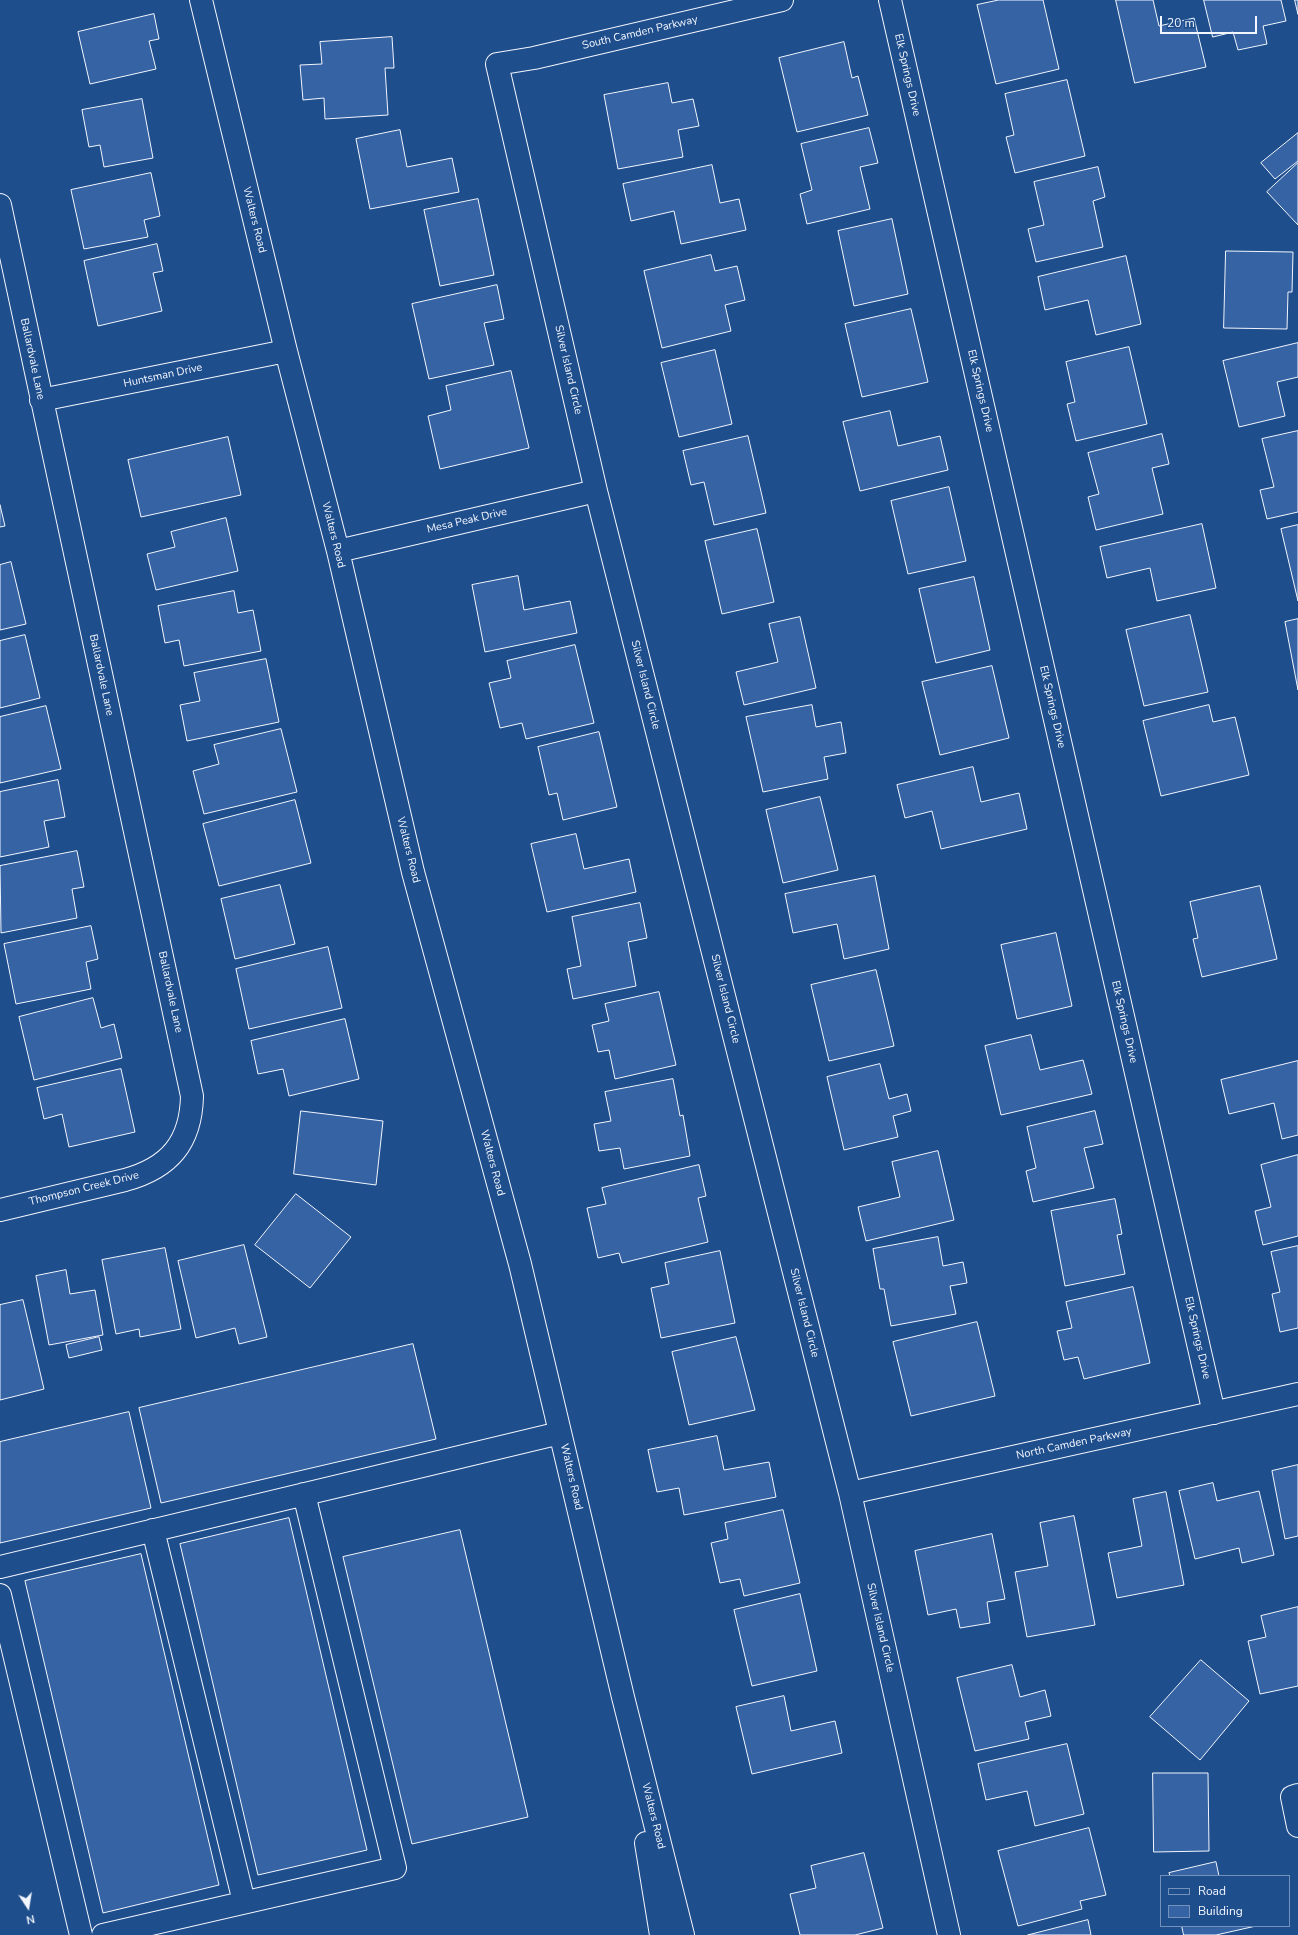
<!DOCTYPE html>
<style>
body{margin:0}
#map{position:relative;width:1298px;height:1935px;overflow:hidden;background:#1f4e8c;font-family:"Nunito Sans",sans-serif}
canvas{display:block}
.legend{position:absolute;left:1160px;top:1875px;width:130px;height:52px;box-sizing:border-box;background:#1f4e8c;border:1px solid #7391ba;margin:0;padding:5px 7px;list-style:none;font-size:12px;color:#f2f6ff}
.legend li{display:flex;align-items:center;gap:8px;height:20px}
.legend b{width:20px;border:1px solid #7391ba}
.north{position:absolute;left:8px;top:1887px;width:40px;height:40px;-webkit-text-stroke:3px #1f4e8c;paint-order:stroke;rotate:168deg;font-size:11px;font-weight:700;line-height:16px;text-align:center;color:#f2f6ff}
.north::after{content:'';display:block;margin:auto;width:14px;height:18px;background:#f2f6ff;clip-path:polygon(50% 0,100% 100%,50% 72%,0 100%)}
.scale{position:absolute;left:1160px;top:16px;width:97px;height:18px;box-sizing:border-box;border:2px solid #f2f6ff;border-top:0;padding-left:5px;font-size:12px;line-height:14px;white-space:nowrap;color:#f2f6ff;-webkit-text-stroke:3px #1f4e8c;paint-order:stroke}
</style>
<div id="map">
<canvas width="1298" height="1935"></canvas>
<ul class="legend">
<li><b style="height:5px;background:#1f4e8c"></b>Road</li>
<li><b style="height:11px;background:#3563a3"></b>Building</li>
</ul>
<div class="north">N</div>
<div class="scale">20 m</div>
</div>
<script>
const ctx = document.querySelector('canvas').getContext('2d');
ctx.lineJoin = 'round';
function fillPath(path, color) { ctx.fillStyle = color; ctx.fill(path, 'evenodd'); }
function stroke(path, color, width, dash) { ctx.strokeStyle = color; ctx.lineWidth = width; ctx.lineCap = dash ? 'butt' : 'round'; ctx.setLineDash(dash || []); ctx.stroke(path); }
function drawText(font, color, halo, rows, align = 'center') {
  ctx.font = font + ' "Nunito Sans",sans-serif'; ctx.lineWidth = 3; ctx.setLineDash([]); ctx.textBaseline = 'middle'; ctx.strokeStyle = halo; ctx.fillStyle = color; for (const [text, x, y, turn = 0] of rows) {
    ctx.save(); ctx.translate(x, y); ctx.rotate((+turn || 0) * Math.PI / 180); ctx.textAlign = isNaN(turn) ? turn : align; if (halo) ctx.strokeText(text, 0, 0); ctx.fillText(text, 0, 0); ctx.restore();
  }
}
const building = new Path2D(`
 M999,0h44l16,69 -63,15 -19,-79z
 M1116,0h37l6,26 35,-8 12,49 -71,16z
 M1204,0h77l5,21 -23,5 4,18 -29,6 -5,-18 -20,5z
 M1295,0h3v14z
 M154,14l5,25 -10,2 7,28 -66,15 -12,-52z
 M392,37l2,31h-9l3,47 -63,4 -1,-21 -21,2 -3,-35 22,-1 -2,-22z
 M844,42l8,36 6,-2 10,39 -71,17 -18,-74z
 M1067,80l18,76 -70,17 -9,-36 8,-2 -9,-41z
 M668,83l4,20 21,-4 6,27 -21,4 5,27 -65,12 -14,-74z
 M142,99l11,59 -49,9 -4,-22 -11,2 -7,-37z
 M869,128l9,35 -18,4 10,42 -63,15 -7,-30 12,-4 -11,-46z
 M400,130l7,37 45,-9 7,34 -89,17 -14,-70z
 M1298,133v28l-23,18 -14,-16z
 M1298,163v62l-31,-33z
 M712,165l8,38 19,-4 7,31 -65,14 -7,-33 -43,10 -8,-37z
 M1098,167l7,30 -12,4 10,46 -67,15 -8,-33 16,-4 -10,-43z
 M151,173l9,43 -16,4 4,17 -64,12 -13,-59z
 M478,199l16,76 -54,11 -16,-76z
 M892,219l16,75 -54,12 -16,-75z
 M157,244l6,27 -10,2 9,38 -64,15 -14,-65z
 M1226,251l67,1 -1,40h-4l-1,37 -63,-1z
 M711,255l4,16 22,-5 8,34 -20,5 6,26 -69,17 -18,-77z
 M1126,256l15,68 -45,11 -8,-35 -43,10 -7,-33z
 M497,285l7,34 -20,4 10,42 -65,14 -17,-75z
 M911,309l17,73 -66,15 -17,-73z
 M1298,343v34l-21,5 8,34 -46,11 -16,-66z
 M1129,347l18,77 -71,17 -9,-37 8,-2 -9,-40z
 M715,350l17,74 -53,13 -18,-74z
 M511,371l18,77 -89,21 -12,-53 23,-6 -5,-24z
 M890,411l8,35 42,-10 8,34 -88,21 -17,-69z
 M1298,431v81l-31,7 -7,-29 14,-3 -12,-48z
 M1162,434l7,30 -17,4 11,46 -67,16 -8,-33 11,-3 -11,-41z
 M748,436l18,77 -52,12 -10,-43 -13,3 -8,-34z
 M228,437l13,58 -100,22 -13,-57z
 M949,487l17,74 -58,13 -17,-73z
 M0,505l5,21 -5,1z
 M226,518l12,53 -82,19 -9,-36 28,-7 -4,-15z
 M1202,524l14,64 -59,13 -7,-33 -43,10 -7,-31z
 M1298,525v76l-17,-72z
 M757,529l17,73 -52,12 -17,-73z
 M11,562l15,62 -26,6v-65z
 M518,576l6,34 46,-9 7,32 -92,19 -13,-67z
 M974,577l16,73 -54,13 -17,-74z
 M234,591l4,22 15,-3 8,41 -77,15 -5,-26 -14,3 -7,-37z
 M1190,615l18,77 -64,14 -18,-76z
 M800,617l16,71 -72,17 -8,-33 42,-10 -9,-38z
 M1298,619v71l-13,-68z
 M25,635l15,63 -40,10v-67z
 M575,645l19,78 -68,16 -4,-16 -22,5 -11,-45 22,-5 -4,-17z
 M266,659l13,63 -92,19 -7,-36 20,-4 -6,-28z
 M992,666l17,72 -69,17 -18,-73z
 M812,705l4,22 25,-5 5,31 -22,4 4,22 -65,13 -17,-75z
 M1209,705l4,17 22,-5 14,58 -88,21 -18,-75z
 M46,706l15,63 -61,14v-66z
 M281,729l16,63 -93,22 -11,-43 26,-7 -5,-19z
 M599,732l18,75 -54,13 -6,-27 -8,2 -11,-48z
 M973,767l8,35 38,-9 8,36 -86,20 -9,-38 -27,7 -8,-33z
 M58,780l7,37 -21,4 5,26 -49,10v-65z
 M820,797l18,73 -55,13 -17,-73z
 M295,800l16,63 -92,23 -16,-62z
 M576,834l8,35 45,-10 7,33 -89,20 -16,-68z
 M77,851l7,36 -12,2 5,29 -76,15 -1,-67z
 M875,876l14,73 -45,10 -7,-35 -44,9 -8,-39z
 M280,885l15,59 -60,15 -14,-60z
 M1260,886l17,73 -75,18 -9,-38 5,-1 -8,-36z
 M640,903l7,35 -19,4 8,44 -63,13 -6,-30 14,-3 -9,-49z
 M91,926l7,33 -12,3 5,27 -75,15 -12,-60z
 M1056,933l16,73 -55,13 -16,-74z
 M328,947l14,61 -93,21 -13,-60z
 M876,970l18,76 -65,15 -18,-76z
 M659,992l17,73 -61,14 -6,-29 -11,2 -6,-27 17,-4 -4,-17z
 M93,998l8,30 13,-4 8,34 -88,22 -15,-63z
 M345,1019l14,60 -70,17 -6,-27 -25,5 -7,-33z
 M1031,1035l9,35 43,-10 9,34 -91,21 -16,-69z
 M1298,1061v74l-16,4 -8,-36 -45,11 -8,-34z
 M880,1064l9,35 18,-5 4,17 -18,5 5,21 -54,13 -17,-73z
 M121,1069l14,63 -66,15 -7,-33 -18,5 -7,-31z
 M673,1079l7,37 3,-1 7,41 -66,13 -4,-21 -21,3 -5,-27 17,-3 -6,-29z
 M301,1111l82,10 -7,64 -82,-11z
 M1095,1111l8,33 -19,4 10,40 -61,14 -7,-31 10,-3 -9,-41z
 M938,1151l16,69 -88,21 -8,-34 42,-10 -8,-35z
 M1298,1155v81l-35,9 -8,-34 16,-4 -10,-42z
 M699,1165l7,31 -8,2 10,44 -86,21 -3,-10 -21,5 -11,-50 19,-4 -4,-16z
 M296,1194l55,43 -41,51 -55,-43z
 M1115,1199l7,35 -5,1 8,39 -60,12 -14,-75z
 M938,1237l5,29 20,-4 4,21 -17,3 6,28 -65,12 -7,-37h-4l-7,-40z
 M244,1245l23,92 -28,7 -4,-16 -39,10 -18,-77z
 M1298,1246v82l-18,4 -8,-38 8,-2 -9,-40z
 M165,1248l16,81 -41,8 -1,-8 -23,5 -14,-74z
 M720,1251l15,72 -74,15 -10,-50 18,-4 -4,-21z
 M66,1270l4,24 25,-4 8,45 -54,10 -13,-69z
 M1133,1287l17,76 -66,16 -6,-22 -14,3 -7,-29 15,-3 -6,-26z
 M23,1300l21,89 -44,11v-95z
 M977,1322l18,74 -84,20 -18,-74z
 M99,1337l3,13 -33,8 -3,-13z
 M736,1337l19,73 -66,15 -17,-73z
 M413,1344l23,95 -275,64 -22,-95z
 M129,1412l22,96 -151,35v-101z
 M717,1436l7,34 45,-8 7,35 -92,18 -5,-27 -22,4 -9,-42z
 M1298,1465v71l-13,3 -13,-68z
 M1213,1483l4,18 42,-10 15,64 -32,8 -3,-15 -44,11 -16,-68z
 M1166,1492l18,93 -67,13 -9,-45 34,-7 -9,-47z
 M783,1510l17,73 -56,13 -4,-17 -20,4 -9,-40 17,-4 -3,-16z
 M1074,1516l21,109 -68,12 -12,-65 33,-6 -8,-43z
 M289,1518l78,332 -109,25 -78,-331z
 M460,1530l68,287 -116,27 -69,-287z
 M992,1534l13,65 -18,3 3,21 -30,5 -4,-19 -28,6 -13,-64z
 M141,1554l78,331 -116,28 -78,-332z
 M800,1594l17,77 -65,15 -18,-76z
 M1298,1607v79l-38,8 -12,-53 18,-4 -5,-21z
 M1201,1660l48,41 -49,59 -50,-43z
 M1012,1665l8,32 25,-7 6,26 -26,6 4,17 -54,12 -18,-73z
 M784,1696l7,35 44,-10 7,32 -90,21 -16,-67z
 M1067,1744l17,70 -49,12 -8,-35 -41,9 -8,-36z
 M1153,1773h55l1,78 -55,1z
 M1089,1828l17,67 -26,6 2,8 -64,17 -20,-75z
 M864,1853l19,75 -28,7h-55l-10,-41 26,-6 -5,-22z
 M1216,1862l3,14h-49l-1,-3z
 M1088,1920l3,15h-63z
 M1182,1926h74l-40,9h-32z`);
const minor = new Path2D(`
 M201,0l85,351 52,200 75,321 107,392 103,433 60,238
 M782,0l-248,58 -37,6 99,427 254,1002 99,442
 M890,0l324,1413
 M0,205l192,891c-1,47 -23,72 -67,84l-125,30
 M41,400l245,-49
 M338,551l258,-60
 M850,1493l448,-99
 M153,1530l91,372
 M0,1567l560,-134
 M0,1595l81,340
 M1298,1795l-6,2 6,29
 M646,1843l15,92
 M103,1935l292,-67 -91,-374`);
const streetNames = [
 ["South Camden Parkway",640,33,-13],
 ["Elk Springs Drive",907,75,77],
 ["Walters Road",254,220,76],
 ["Ballardvale Lane",32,359,78],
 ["Silver Island Circle",568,370,77],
 ["Huntsman Drive",163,376,-12],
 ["Elk Springs Drive",980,391,77],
 ["Mesa Peak Drive",467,521,-13],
 ["Walters Road",333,535,76],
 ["Ballardvale Lane",101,675,78],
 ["Silver Island Circle",645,685,76],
 ["Elk Springs Drive",1052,707,77],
 ["Walters Road",408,850,76],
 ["Ballardvale Lane",170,992,78],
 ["Silver Island Circle",725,999,76],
 ["Elk Springs Drive",1124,1022,77],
 ["Walters Road",492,1163,75],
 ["Thompson Creek Drive",84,1189,-14],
 ["Silver Island Circle",804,1313,76],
 ["Elk Springs Drive",1197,1338,77],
 ["North Camden Parkway",1074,1444,-12],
 ["Walters Road",571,1477,77],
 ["Silver Island Circle",880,1628,77],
 ["Walters Road",653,1816,76]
];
fillPath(building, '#3563a3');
stroke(building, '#f2f6ff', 1);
stroke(minor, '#f2f6ff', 24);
stroke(minor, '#1f4e8c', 22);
drawText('11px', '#f2f6ff', '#1f4e8c', streetNames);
</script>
